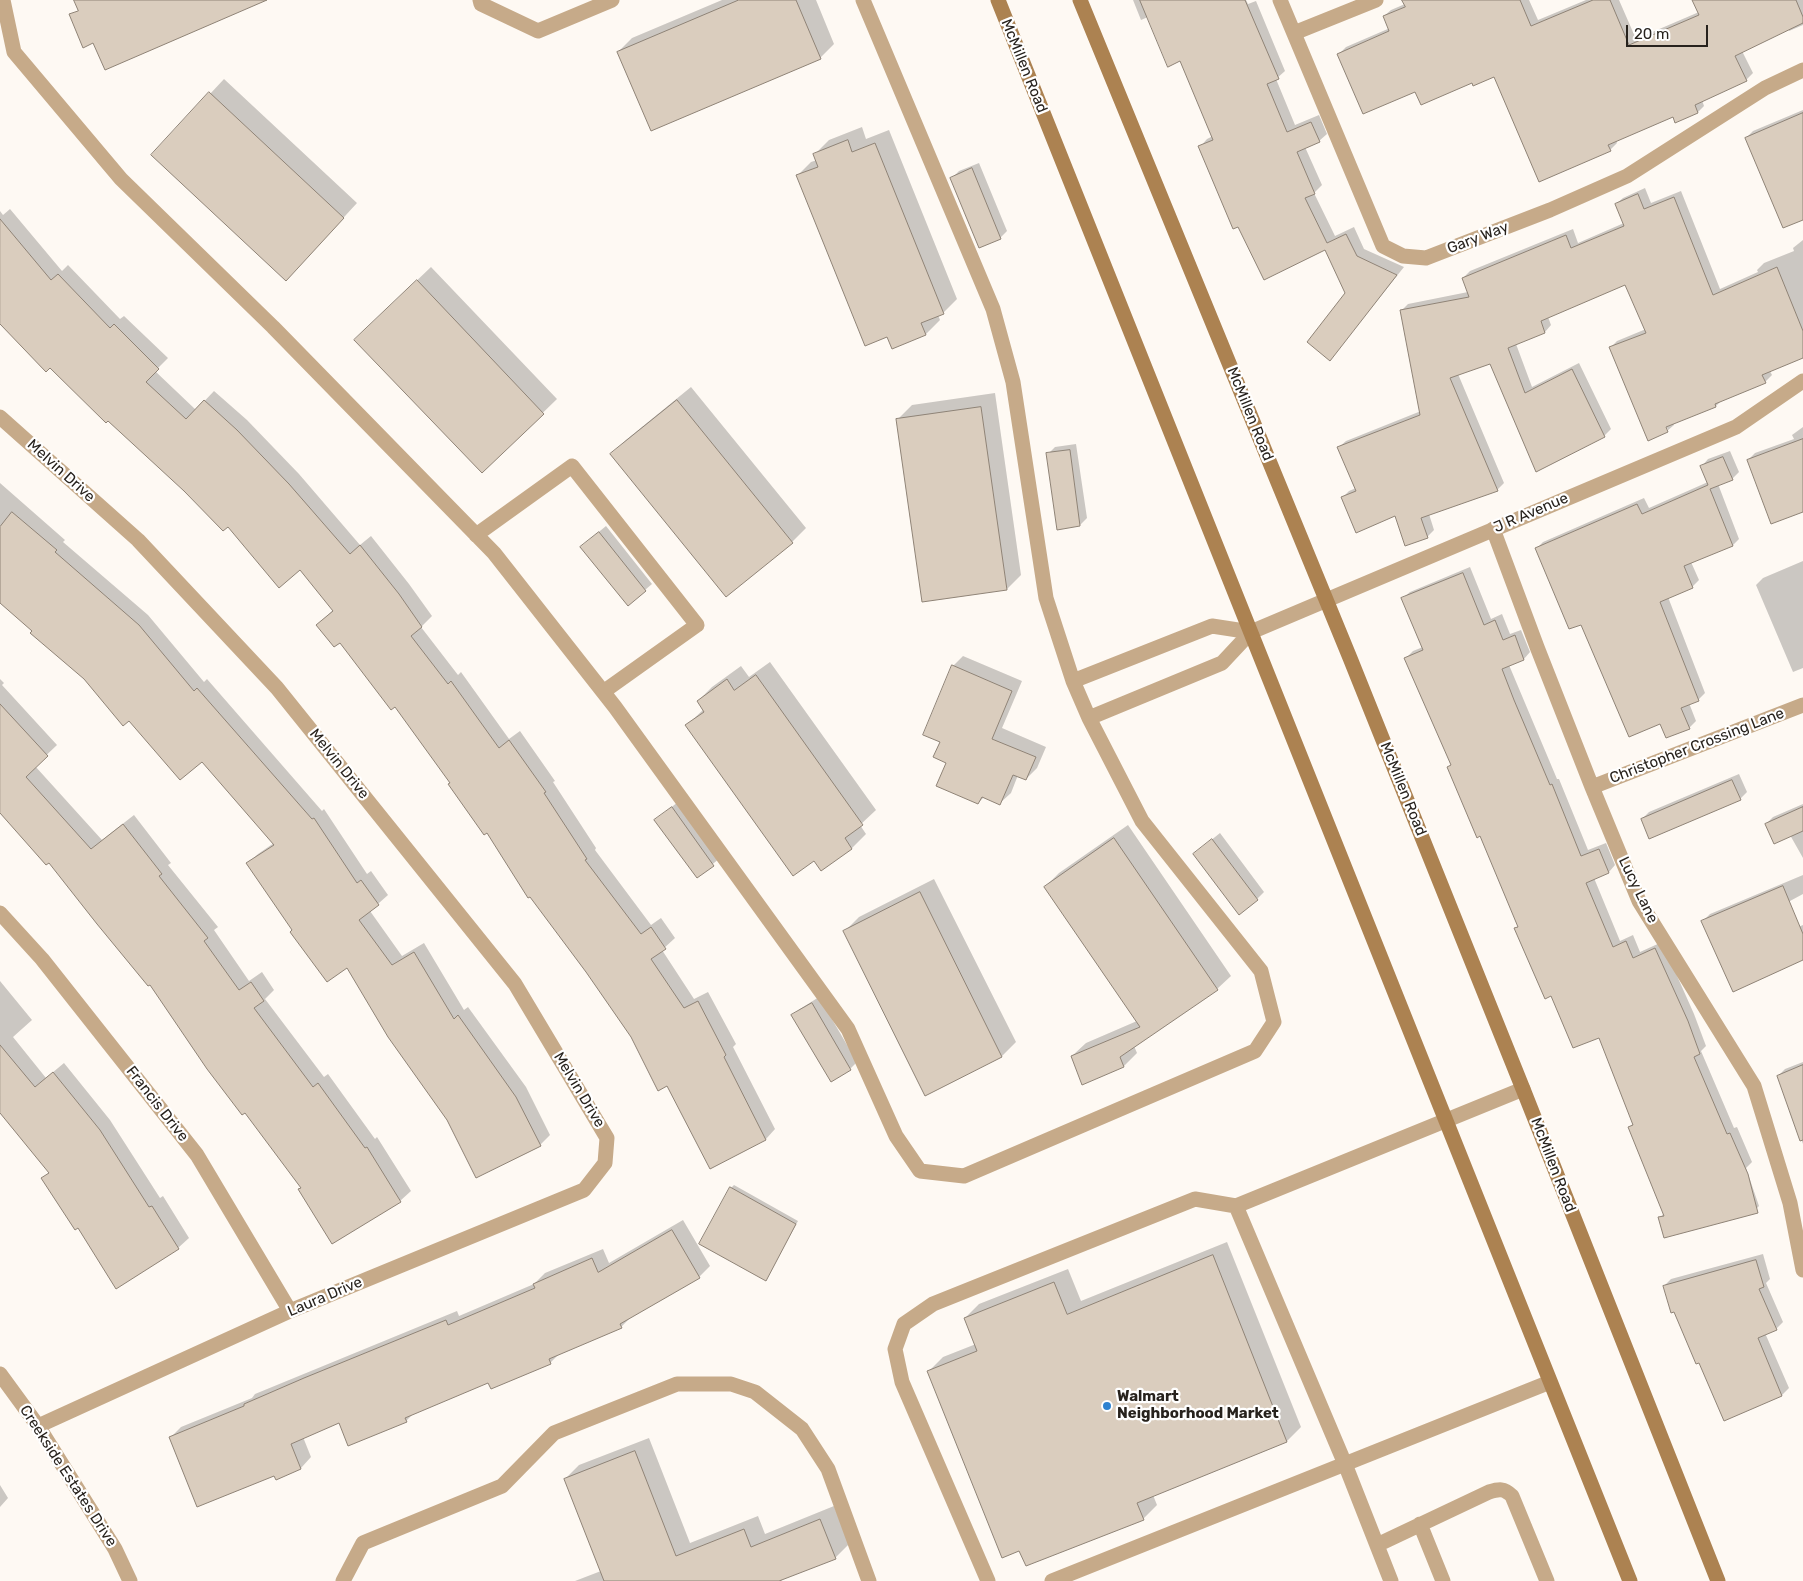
<!DOCTYPE html>
<style>
body{margin:0}
#map{position:relative;width:1803px;height:1581px;overflow:hidden;background:#fef9f3;font-family:Rubik,sans-serif}
canvas{display:block}
.scale{position:absolute;left:1626px;top:25px;width:82px;height:22px;box-sizing:border-box;border:2px solid #27221d;border-top:0;padding-left:6px;font-size:15px;line-height:18px;white-space:nowrap;color:#27221d;-webkit-text-stroke:4px #fff;paint-order:stroke}
</style>
<div id="map">
<canvas width="1803" height="1581"></canvas>
<div class="scale">20 m</div>
</div>
<script>
const ctx = document.querySelector('canvas').getContext('2d');
ctx.lineJoin = 'round';
function fillPath(path, color) { ctx.fillStyle = color; ctx.fill(path, 'evenodd'); }
function stroke(path, color, width, dash) { ctx.strokeStyle = color; ctx.lineWidth = width; ctx.lineCap = dash ? 'butt' : 'round'; ctx.setLineDash(dash || []); ctx.stroke(path); }
function drawText(font, color, halo, rows, align = 'center') {
  ctx.font = font + ' Rubik,sans-serif'; ctx.lineWidth = 4.5; ctx.setLineDash([]); ctx.textBaseline = 'middle'; ctx.strokeStyle = halo; ctx.fillStyle = color; for (const [text, x, y, turn = 0] of rows) {
    ctx.save(); ctx.translate(x, y); ctx.rotate((+turn || 0) * Math.PI / 180); ctx.textAlign = isNaN(turn) ? turn : align; if (halo) ctx.strokeText(text, 0, 0); ctx.fillText(text, 0, 0); ctx.restore();
  }
}
const shadow = new Path2D(`
 M722,0h94l18,44 -14,14 -202,-6 14,-14z
 M1133,0h113l2,4 8,-3 29,70 -9,8 19,46 24,-10 8,19 -8,7 -14,6 17,38 -8,8 21,43 19,-9 10,22 40,18 -74,92 17,-66 -22,-45 -125,-101 7,-8 6,-3 -32,-76 -33,-43 -7,3z
 M1403,0h126l9,20 48,-20h33l17,39 91,-39h76v25l-14,6v-2l-47,22 11,22 -7,7 -44,20 2,6 -6,6 -24,4 -58,24 1,3 -7,7 -115,-75 -22,6 -57,9 -77,-36 7,-7 44,-19 -6,-12 7,-6 14,-6z
 M224,79l133,124 -57,62 -147,-110z
 M1803,110v86l-57,-58 7,-7z
 M862,127l4,12 23,-9 68,169 -14,14 -5,2 2,5 -14,14 -34,13 -5,-12 -90,-159 14,-14 6,-2 -2,-6 14,-14z
 M979,163l28,68 -7,7 -20,8 -28,-68 7,-7z
 M1645,188l6,15 30,-12 39,98 38,-17 -1,-2 7,-7 30,-12 -1,-3 10,-8v117l-33,14 2,4 -7,7 -43,18 -6,6 -43,16 1,3 -7,6 -18,8 -39,-91 7,-7 29,-12 -20,-45 -78,33 3,8 -6,7 -29,12 16,43 47,-24 32,66 -7,7 -67,34 -46,-108 -33,12 46,109 -7,7 -68,24 5,16 -7,7 -21,7 -10,-30 -40,17 -14,-33 7,-7 7,-3 -17,-41 7,-6 75,-30 -20,-100 7,-7 60,-12 -5,-14 7,-7 103,-42 5,14 46,-20 -8,-19 7,-6zM1664,420l4,10h-2l-4,-9z
 M10,209l52,62 6,-6 52,54 4,-3 44,42 -13,13 41,39 18,-19 33,29 52,54 61,71 11,-9 38,48 23,32 -11,11 37,48 3,-3 48,67 11,-8 35,50 -2,1 43,66 -1,2 56,75 10,-7 14,20 -13,12 32,49 14,-7 28,52 -3,3 42,82 -9,10 -56,28 -43,-82 -180,-253 -92,-127 -55,-64 -23,-16 16,-15 -33,-42 -72,-42 -44,-36 -184,-168v-111l3,4z
 M431,267l126,132 -75,73 -113,-146z
 M691,387l115,141 -14,14 -65,53 -115,-141 14,-14z
 M995,393l26,182 -14,14 -109,-170 14,-14z
 M1803,427v84l-55,-51 7,-7 39,-14 -2,-4z
 M1076,444l11,74 -7,7 -32,-71 7,-7z
 M1730,451l9,21 -7,7 -14,5 21,55 -6,6 -42,17 8,18 -7,7 -24,10 37,96 -7,7 -9,3 7,18 -7,7 -28,-6 -79,-99 -46,-74 7,-7 101,-44 5,10 59,-26 -6,-16 6,-7z
 M0,483l65,57 -2,2 85,73 56,67 3,-3 115,132 2,-2 43,65 4,-3 17,24 -18,16 32,45 22,-13 40,67 4,-3 58,80 24,48 -10,10 -92,-26 -101,-153 -54,-36 -45,-67 10,-9 16,-11 -72,-83 -73,-41 -129,-118z
 M606,526l46,58 -7,6 -56,-50z
 M1803,561v107l-10,4 -37,-87 7,-7z
 M1470,567l21,52 11,-5 8,20 11,-4 9,22 -6,7 -15,6 48,114h2l29,71 18,-7 9,22 -6,7 -15,6 26,63 13,-6 7,17 22,-10 32,72 12,32 -5,5 33,77 3,-1 15,35 -6,6 13,38 -7,7 -92,5 4,-5 -35,-86 5,-4 -35,-87 -47,-41 -36,-66 3,-4 -38,-90 -33,-68 4,-3 -46,-106 7,-7 10,-4 -20,-49 7,-6z
 M963,656l59,25 -20,47 44,19 -9,21 -11,11 -8,-4 -7,18 -11,10 -16,-6 -6,6 -30,-40 -7,-22 12,-75z
 M770,662l106,148 -16,15 6,9 -14,14 -30,22 -8,-11 -127,-134 17,-16 -6,-8 14,-14 29,-21 8,11z
 M0,679l4,4 -2,2 55,60 -22,21 67,74 32,-25 37,48 -3,2 50,62 -4,3 35,51 13,-9 12,18 -9,9 59,78 4,-3 47,65 2,-2 34,54 -11,10 -67,42 -31,-56 -152,-204 -101,-122 -49,-50z
 M1739,774l8,18 -7,7 -98,20 7,-7z
 M679,801l41,57 -23,19 -41,-57z
 M1803,804v54l-13,-23 -24,-11 7,-7z
 M1128,825l103,151 -14,13 -83,57 3,7 -13,13 -52,-10 14,-13 51,-22 -92,-134 14,-14z
 M1220,833l44,59 -7,7 -63,-45z
 M1803,875v19l-26,14 11,23 15,-6v34l-100,-38 7,-7z
 M934,879l82,163 -14,14 -157,-125 14,-14z
 M0,981l32,39 -19,17 33,41 18,-15 46,57 50,78 3,-2 26,42 -11,10 -99,-22 -36,-48 7,-7 -50,-60z
 M819,997l38,65 -7,7 -19,11 -38,-65 7,-6z
 M1803,1062v82l-25,-68 7,-7z
 M734,1185l64,36 -30,55 -37,-88z
 M683,1220l27,46 -11,11 -67,39 -11,11 -61,26 -10,10 -61,18 -74,31 -9,9 -66,1 -37,15 8,20 -10,11 -25,10 -1,-4 -104,-37 10,-10 71,-29 3,-4 202,-83 2,5 75,-32 11,-11 58,-24 6,14z
 M1227,1242l74,185 -14,14 -134,54 4,10 -14,14 -214,-148 14,-14 33,-13 -11,-26 14,-14 89,-35 13,32z
 M1763,1254l7,25 -4,4 17,39 -7,7 -11,4 24,55 -7,7 -58,24 -24,-58 -36,-75 7,-7z
 M649,1438l41,105 68,-27 7,18 69,-28 15,38 -14,14 -54,21 1,2h-207l26,-10 -36,-92 14,-14z
 M0,1485l8,13 -8,9z`);
const building = new Path2D(`
 M74,0h193l-162,70 -12,-27 -10,5 -14,-34 9,-3z
 M739,0h57l25,59 -170,72 -34,-79z
 M1140,0h105l34,79 -12,5 20,48 24,-10 9,20 -23,10 18,42 -10,4 22,45 19,-9 11,22 40,19 -67,86 -23,-19 38,-49 -20,-43 -61,30 -26,-53 -5,2 -35,-83 15,-6 -33,-79 -12,6z
 M1402,0h118l11,26 62,-26h17l19,45 70,-30 -7,-15h104l7,17v6l-68,33 12,25 -52,24 3,8 -23,10 -2,-6 -65,28 3,6 -72,31 -45,-105 -21,9 -1,-3 -51,22 -6,-13 -52,22 -26,-60 52,-23 -6,-15 22,-9z
 M209,92l135,126 -58,63 -135,-126z
 M1803,113v107l-20,8 -38,-90z
 M848,140l4,12 23,-9 69,171 -23,9 5,12 -34,14 -5,-12 -22,9 -69,-171 22,-8 -5,-13z
 M972,168l29,71 -22,9 -29,-70z
 M1638,194l6,15 30,-12 39,98 64,-28 26,64v27l-41,17 4,8 -51,21 1,3 -50,20 2,5 -20,9 -39,-94 37,-14 -21,-48 -84,36 4,12 -37,15 17,45 47,-24 33,68 -69,35 -46,-108 -40,14 48,113 -77,27 7,20 -23,8 -10,-30 -39,17 -15,-36 15,-6 -19,-44 83,-32 -20,-105 69,-13 -7,-19 104,-43 5,13 53,-22 -9,-22z
 M0,219l51,61 7,-6 52,54 4,-4 45,45 -13,13 40,37 18,-19 33,30 52,54 61,70 10,-9 39,49 23,33 -11,9 37,48 3,-3 48,67 10,-8 37,52 -2,1 43,66 -2,1 56,74 10,-7 15,22 -15,10 33,49 14,-7 28,54 -2,2 42,83 -56,29 -43,-83 -9,5 -27,-54 -45,-65 -56,-75 -2,1 -41,-65 -3,2 -36,-51 2,-1 -55,-76 -4,3 -51,-67 -6,4 -18,-22 17,-14 -33,-41 -21,18 -51,-61 -5,4 -39,-40 -76,-70 -2,2 -56,-55 -4,4 -46,-48z
 M417,280l127,134 -62,59 -128,-133z
 M677,400l116,143 -67,54 -116,-143z
 M981,407l26,183 -85,12 -26,-183z
 M1803,439v73l-32,12 -24,-64z
 M1070,450l10,76 -23,4 -11,-77z
 M1723,457l10,23 -23,9 23,57 -49,20 9,22 -33,14 39,99 -18,7 9,21 -24,9 -6,-14 -31,13 -48,-112 -12,4 -34,-81 102,-44 5,10 66,-29 -8,-19z
 M12,512l45,38 -2,2 84,73 55,66 3,-3 115,131 2,-1 43,65 4,-3 18,25 -20,15 33,45 22,-13 40,67 4,-4 58,82 25,49 -65,32 -29,-58 -59,-83 -41,-69 -20,14 -37,-50 2,-2 -46,-67 28,-18 -72,-83 -22,18 -51,-59 -6,5 -39,-47 -54,-46 2,-2 -32,-28v-76z
 M599,532l47,59 -18,15 -48,-59z
 M1463,573l21,52 11,-5 8,20 12,-5 9,25 -22,9 12,31 36,85 2,-1 29,72 18,-7 10,24 -23,10 27,64 13,-6 7,17 22,-10 33,73 12,33 -6,3 33,77 3,-1 18,41 10,39 -94,25 -6,-21 6,-1 -36,-89 5,-2 -34,-87 -26,10 -22,-52 -6,3 -31,-71 4,-1 -38,-91 -3,2 -30,-71 4,-2 -47,-107 19,-8 -22,-52z
 M952,665l60,26 -20,48 44,18 -10,23 -13,-5 -13,30 -18,-8 -4,7 -42,-18 10,-23 -13,-6 7,-15 -17,-7z
 M756,675l107,150 -18,13 7,11 -31,22 -7,-10 -21,15 -108,-151 19,-13 -7,-11 30,-22 7,11z
 M0,704l48,52 -22,21 65,72 32,-25 39,50 -3,2 49,62 -4,3 35,49 12,-8 13,19 -10,7 59,79 5,-4 47,65 2,-1 34,55 -69,42 -34,-55 3,-1 -56,-75 -3,2 -35,-46 -57,-84 -2,1 -51,-62 -48,-61 -3,2 -46,-52z
 M1732,780l9,20 -92,39 -8,-20z
 M672,807l42,59 -17,12 -43,-58z
 M1803,807v24l-29,13 -9,-20z
 M1114,838l104,152 -98,67 4,10 -42,18 -11,-29 69,-29 -96,-140z
 M1212,839l46,61 -19,15 -46,-61z
 M1783,886l20,48v26l-70,32 -32,-71z
 M920,892l82,165 -77,39 -82,-165z
 M812,1003l39,67 -20,12 -40,-67z
 M0,1045l35,42 18,-15 47,58 49,77 3,-1 27,43 -63,40 -38,-61 -3,2 -34,-52 8,-5 -49,-60z
 M1803,1065v75l-3,1 -23,-65z
 M730,1187l66,37 -30,57 -67,-37z
 M672,1230l28,48 -80,46 2,4 -73,31 2,5 -60,25 -3,-6 -83,35 2,4 -59,24 -9,-23 -48,21 10,25 -25,11 -2,-4 -77,31 -28,-70 75,-31v-2l60,-26 142,-58 2,5 87,-37 -2,-4 59,-26 6,14z
 M1213,1255l74,187 -150,61 7,17 -118,46 -7,-15 -17,7 -75,-187 50,-20 -13,-33 90,-36 13,32z
 M1756,1260l8,27 -5,2 18,41 -19,8 24,58 -58,25 -25,-58 -3,1 -22,-52 -3,1 -8,-27z
 M635,1451l41,105 68,-27 7,18 69,-28 16,40 -57,22h-175l-40,-102z`);
const lane = new Path2D(`
 M3,0l11,52 107,127 152,148 221,226 121,154 233,322 48,107 24,35 44,5 291,-125 19,-29 -13,-51 -119,-150 -53,-103 -16,-37 -27,-83 -33,-216 -20,-73 -130,-309
 M480,0l1,4 57,27 74,-31
 M476,535l96,-69 125,159 -94,67
 M1073,681l139,-55 39,6 -29,31 -133,55
 M1236,1206l109,258 46,117
 M1420,1524l23,57
 M1377,1545l112,-53c10,-3 15,-4 23,4l35,85
 M343,1581l20,-38 139,-57 52,-53 123,-49h54l24,8 47,37 26,40 41,112
 M988,1581l-86,-199 -7,-33 9,-25 29,-20 262,-105 41,7 287,-117
 M1052,1581l498,-199`);
const street = new Path2D(`
 M1280,0l103,246 20,10 23,2 124,-48 77,-34 138,-88 38,-18
 M1294,33l82,-33
 M0,417l138,123 139,148 238,296 92,154 -2,25 -21,27 -294,121 -252,115
 M1493,529l44,118 55,140 47,114 115,185 36,117 13,67
 M1251,632l485,-205 67,-46
 M1592,787l211,-82
 M0,913l42,46 155,196 93,156
 M0,1374l38,52 77,123 15,32`);
const secondary = new Path2D(`
 M998,0l632,1581
 M1080,0l270,658 173,431 195,492`);
const markers = [
 [1107,1406,5,"#2e82d0"]
];
const streetNames = [
 ["McMillen Road",1024,66,68],
 ["Gary Way",1478,238,-21],
 ["McMillen Road",1250,414,68],
 ["Melvin Drive",61,471,42],
 ["J R Avenue",1531,513,-23],
 ["Christopher Crossing Lane",1697,746,-21],
 ["Melvin Drive",339,764,51],
 ["McMillen Road",1403,789,68],
 ["Lucy Lane",1638,890,64],
 ["Melvin Drive",579,1090,59],
 ["Francis Drive",157,1104,52],
 ["McMillen Road",1553,1165,69],
 ["Laura Drive",325,1297,-23],
 ["Creekside Estates Drive",68,1476,57]
];
const poiNames = [
 ["Walmart",1117,1397],
 ["Neighborhood Market",1117,1414]
];
fillPath(shadow, '#0003');
fillPath(building, '#dacdbe');
stroke(building, '#8f8376', 1);
stroke(lane, '#c6aa89', 15);
stroke(street, '#c6aa89', 15);
stroke(secondary, '#ac8251', 15);
for (const [x, y, r, color] of markers) { const dot = new Path2D(); dot.arc(x, y, r, 0, 2 * Math.PI); ctx.fillStyle = color; ctx.fill(dot); stroke(dot, '#fff', 2); }
drawText('15px', '#27221d', '#fff', streetNames);
drawText('bold 15px', '#27221d', '#fff', poiNames, 'left');
</script>
